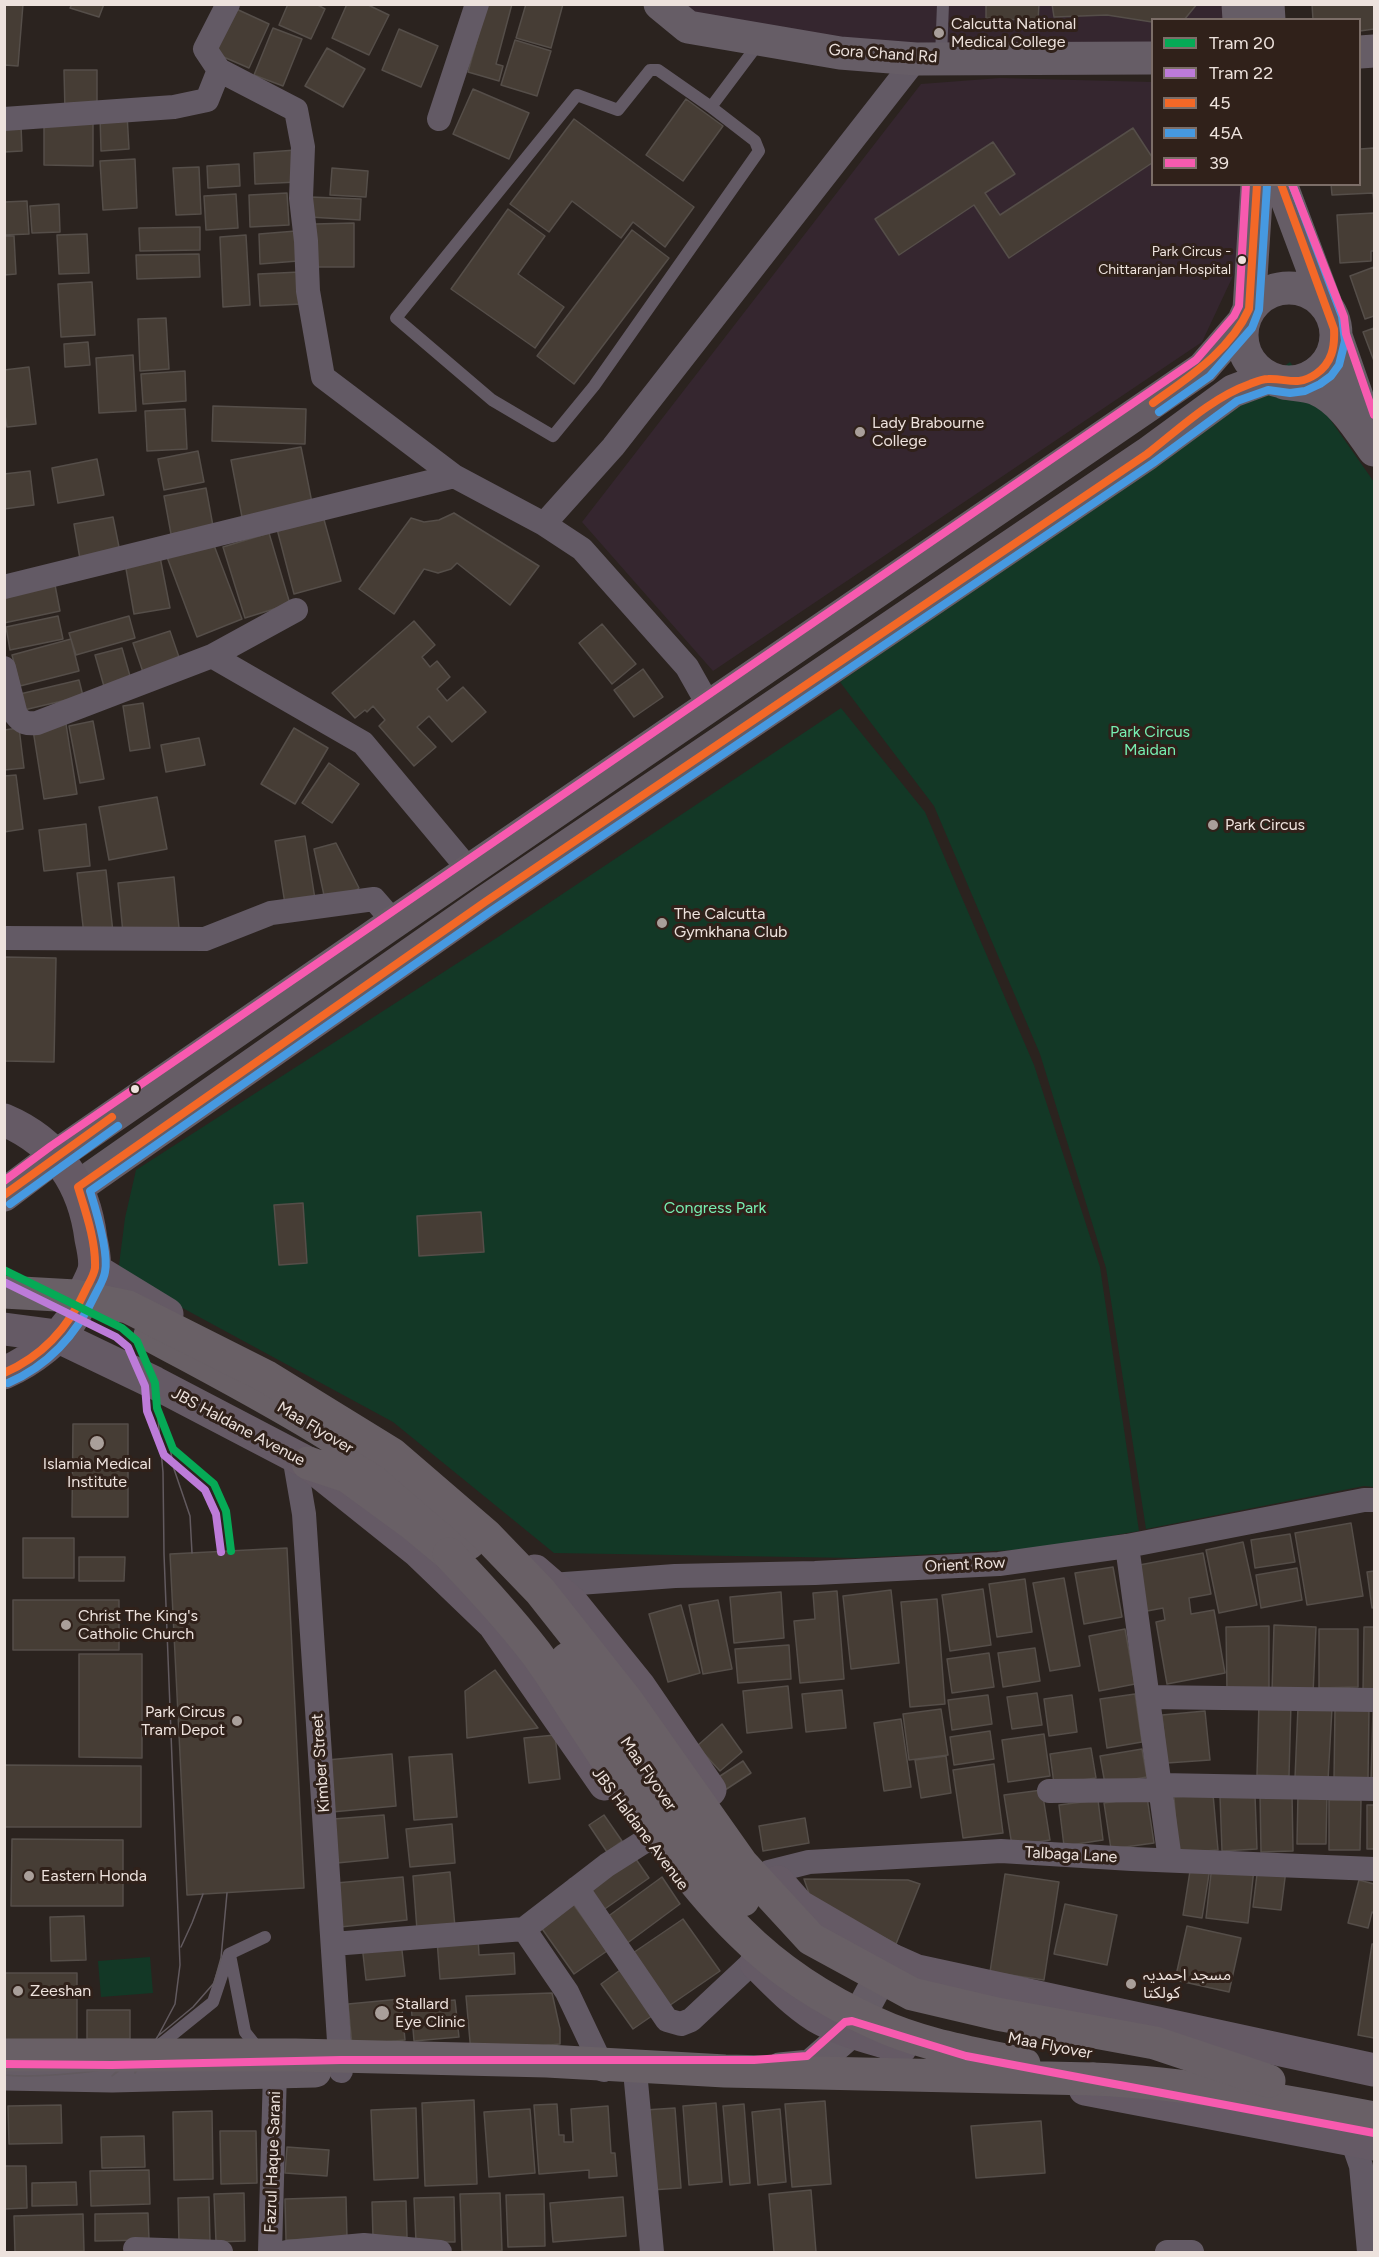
<!DOCTYPE html>
<meta charset="utf-8">
<style>
body{margin:0}
#map{position:relative;width:1379px;height:2257px;overflow:hidden;background:#2b231f;font-family:Figtree,sans-serif}
canvas{display:block}
.frame{position:absolute;inset:0;border:6px solid #ede2dd;pointer-events:none}
.legend{position:absolute;left:1151px;top:18px;width:210px;height:168px;box-sizing:border-box;background:#30211a;border:2px solid #7c6e68;margin:0;padding:8px 10px;list-style:none;font-size:18px;color:#ede2dd}
.legend li{display:flex;align-items:center;gap:12px;height:30px}
.legend b{width:30px;border:2px solid #7c6e68}
</style>
<div id="map">
<canvas width="1379" height="2257"></canvas>
<div class="frame"></div>
<ul class="legend">
<li><b style="height:8px;background:#06aa56"></b>Tram 20</li>
<li><b style="height:8px;background:#bd7bd9"></b>Tram 22</li>
<li><b style="height:8px;background:#f36827"></b>45</li>
<li><b style="height:8px;background:#4699e1"></b>45A</li>
<li><b style="height:8px;background:#f75aaf"></b>39</li>
</ul>
</div>
<script>
const ctx = document.querySelector('canvas').getContext('2d');
ctx.lineJoin = 'round';
function fillPath(path, color) { ctx.fillStyle = color; ctx.fill(path, 'evenodd'); }
function stroke(path, color, width, dash) { ctx.strokeStyle = color; ctx.lineWidth = width; ctx.lineCap = dash ? 'butt' : 'round'; ctx.setLineDash(dash || []); ctx.stroke(path); }
function drawText(font, color, halo, rows, align = 'center') {
  ctx.font = font + ' Figtree,"Noto Sans Arabic",sans-serif'; ctx.lineWidth = 6; ctx.setLineDash([]); ctx.textBaseline = 'middle'; ctx.strokeStyle = halo; ctx.fillStyle = color; for (const [text, x, y, turn = 0] of rows) {
    ctx.save(); ctx.translate(x, y); ctx.rotate((+turn || 0) * Math.PI / 180); ctx.textAlign = isNaN(turn) ? turn : align; if (halo) ctx.strokeText(text, 0, 0); ctx.fillText(text, 0, 0); ctx.restore();
  }
}
const industrial = new Path2D(`
 M1268,4l1,15 -117,1v38l-236,1 -256,-54z
 M1000,78l152,4v102l93,1 -5,76 -38,81 -489,329 -131,-149 339,-438z`);
const green = new Path2D(`
 M1290,362l84,120v1005l-10,-1 -218,43 -40,-261 -66,-214 -106,-248 -94,-124 311,-217z
 M841,708l84,104 109,253 66,202 39,264 -105,18 -178,9 -302,-5 -161,-131 -275,-149 7,-55 11,-48 362,-233z
 M150,1957l3,36 -52,4 -3,-36z`);
const building = new Path2D(`
 M4,4h19l-5,62 -14,-1z
 M72,4h32l-5,13 -29,-9z
 M288,4h28l9,5 -14,30 -32,-14z
 M347,4h19l23,11 -20,40 -37,-17z
 M487,4h25l-16,60 7,2 -4,15 -31,-9z
 M526,4h37l-12,44 -35,-10z
 M986,4h53l-1,17 -52,-3z
 M1052,4h145l-13,16h-32v2l-45,-7 -53,2z
 M1312,4h62v25l-14,2v-11h-47z
 M232,7l37,17 -20,44 -37,-16z
 M273,28l29,11 -19,47 -29,-11z
 M399,29l39,17 -17,41 -39,-17z
 M515,40l36,11 -14,45 -36,-11z
 M327,48l38,21 -22,38 -38,-21z
 M64,70h33v42h-32z
 M473,89l56,24 -20,46 -56,-25z
 M686,99l37,27 -40,55 -37,-26z
 M127,114l2,35 -28,2 -1,-36z
 M44,118h49v48l-49,-1z
 M574,119l120,88 -29,40 -32,-25 -12,16 -49,-37 -23,31 -39,-28z
 M21,125l1,26 -18,1v-26z
 M1133,128l19,29v6l-143,95 -35,-53 -75,50 -24,-36 118,-77 22,32 -30,19 15,22z
 M1374,148v55l-1,-10 -41,2 -1,-11h29v-35z
 M296,150l2,32 -43,2 -1,-31z
 M135,159l2,49 -34,2 -3,-49z
 M239,164l1,22 -32,2 -1,-22z
 M199,167l2,47 -25,1 -3,-47z
 M332,168l36,3 -2,26 -36,-2z
 M287,193l2,32 -39,2 -1,-32z
 M236,194l2,34 -32,2 -2,-34z
 M310,197l51,2 -1,21 -51,-3z
 M27,201l2,33 -25,1v-33z
 M59,204l1,28 -28,1 -2,-27z
 M508,209l37,27 -27,38 46,33 -29,41 -84,-59z
 M1374,213v38h-3v10l-31,2 -3,-48z
 M354,223v44h-39l-1,-43z
 M200,227v23l-60,1 -1,-23z
 M632,230l37,28 -95,126 -37,-28z
 M296,231l2,30 -38,3 -1,-30z
 M87,234l2,39 -30,1 -2,-39z
 M246,235l4,70 -27,2 -3,-70z
 M4,236h10l2,38 -12,1z
 M199,254l1,23 -63,2 -1,-24z
 M1374,267v49l-9,3 -15,-43z
 M300,272l2,32 -42,2 -2,-32z
 M92,282l3,53 -34,2 -3,-53z
 M166,318l3,51 -29,2 -2,-52z
 M1374,328v33l-11,-29z
 M88,342l2,23 -25,2 -1,-23z
 M133,355l3,56 -37,2 -3,-55z
 M29,367l7,57 -29,3 -3,-18v-39z
 M185,371l1,30 -43,3 -2,-30z
 M213,406l93,3 -1,35 -93,-3z
 M185,409l2,40 -40,2 -2,-40z
 M301,447l11,56 -70,14 -11,-57z
 M198,451l6,31 -40,8 -6,-31z
 M97,459l7,36 -46,8 -6,-35z
 M30,471l4,34 -30,4v-35z
 M206,488l7,38 -42,8 -7,-38z
 M454,513l85,53 -29,39 -53,-42 -6,6 -13,4 -14,-4 -30,45 -35,-25 52,-71 13,4 15,-2z
 M323,516l18,65 -47,13 -17,-65z
 M113,517l7,35 -40,7 -6,-35z
 M269,533l21,71 -45,14 -22,-71z
 M212,540l30,79 -45,18 -30,-80z
 M160,557l10,51 -36,6 -9,-51z
 M55,585l5,26 -56,12v-27z
 M58,616l5,23 -53,11 -4,-23z
 M129,616l6,22 -59,17 -7,-22z
 M414,621l21,24 -13,12 8,10 7,-6 13,16 -13,12 10,12 16,-14 23,25 -34,30 -23,-26 -12,11 19,20 -22,19 -35,-40 6,-6 -12,-14 -6,6 -2,-2 -10,8 -23,-25z
 M602,624l34,40 -24,20 -33,-41z
 M170,631l11,32 -37,12 -11,-32z
 M71,639l8,32 -59,15 -8,-31z
 M122,648l10,35 -27,7 -10,-35z
 M643,669l20,28 -29,20 -20,-27z
 M79,680l4,16 -59,14 -4,-16z
 M143,703l7,45 -20,3 -7,-45z
 M93,721l11,58 -24,4 -11,-57z
 M66,724l11,70 -33,5 -11,-69z
 M19,728l5,40 -20,2v-40z
 M294,728l34,20 -33,56 -34,-20z
 M199,738l6,27 -39,7 -5,-27z
 M329,763l30,21 -27,39 -30,-20z
 M16,775l7,54 -19,3v-56z
 M157,797l10,52 -58,11 -10,-53z
 M86,824l4,42 -46,5 -5,-41z
 M305,836l10,63 -30,5 -10,-63z
 M336,843l23,45 -17,12h-17l-11,-51z
 M106,870l7,62 -29,3 -7,-62z
 M174,877l5,51 -56,5 -5,-50z
 M4,957l52,1 -2,104 -50,-1z
 M303,1203l4,60 -28,2 -5,-60z
 M481,1212l3,40 -65,4 -2,-40z
 M73,1424h55v93h-56z
 M1351,1523l12,73 -56,9 -12,-72z
 M1290,1534l5,28 -40,6 -4,-28z
 M23,1538h51v40h-51z
 M1243,1542l14,63 -38,8 -13,-63z
 M287,1548l17,340 -117,7 -17,-341z
 M1203,1553l8,41 -22,4 2,16 23,-4 11,63 -58,11 -11,-62 9,-2 -2,-12 -21,4 -8,-46z
 M79,1557h46l-1,24h-45z
 M1113,1567l9,50 -38,7 -9,-51z
 M1297,1568l5,32 -41,8 -5,-33z
 M1374,1571v36l-2,1 -5,-36z
 M1064,1578l16,88 -30,5 -17,-88z
 M1025,1579l7,53 -35,5 -8,-53z
 M983,1589l8,56 -41,6 -8,-56z
 M891,1590l8,73 -48,6 -8,-73z
 M837,1591l7,88 -44,4 -6,-62 21,-2 -2,-26z
 M781,1592l3,46 -50,5 -4,-46z
 M937,1599l8,105 -35,3 -9,-105z
 M13,1600h106v50h-106z
 M718,1600l14,69 -29,5 -14,-69z
 M681,1605l19,68 -32,9 -19,-68z
 M1274,1625l42,2 -3,67 -41,-2z
 M1269,1626v66h-42l-1,-65z
 M1364,1627h10v65h-11z
 M1125,1629l10,55 -36,7 -10,-55z
 M1319,1629h39v58l-39,1z
 M789,1645l2,34 -53,4 -3,-34z
 M1035,1648l5,33 -37,6 -5,-34z
 M989,1653l5,34 -42,6 -5,-34z
 M79,1654h63v104l-63,-1z
 M495,1670l43,58 -71,10 -2,-47z
 M788,1686l4,42 -45,5 -4,-42z
 M842,1690l4,38 -40,4 -4,-38z
 M1037,1693l5,32 -30,4 -5,-32z
 M1135,1694l7,48 -35,6 -7,-49z
 M988,1695l4,29 -40,6 -4,-30z
 M1072,1695l5,37 -28,4 -5,-37z
 M1259,1702l32,1 -2,73 -32,-1z
 M1298,1707l34,1 -4,72 -33,-2z
 M1335,1708h34l-1,72h-34z
 M941,1709l7,46 -39,5 -6,-46z
 M1373,1709h1v73h-3z
 M1205,1711l5,49 -43,3 -5,-48z
 M901,1719l10,68 -27,4 -10,-68z
 M722,1724l20,28 -22,19 -23,-25z
 M990,1731l4,28 -40,6 -4,-28z
 M1044,1734l6,42 -42,6 -6,-42z
 M555,1735l5,44 -31,4 -5,-45z
 M1091,1748l5,30 -42,6 -4,-30z
 M1142,1749l5,28 -42,7 -5,-28z
 M392,1754l4,52 -64,6 -5,-52z
 M452,1754l5,63 -43,3 -5,-63z
 M946,1756l5,37 -30,5 -6,-38z
 M743,1761l8,12 -29,19 -8,-12z
 M994,1764l9,69 -40,5 -10,-68z
 M4,1765l137,1v61h-137z
 M1042,1790l8,50 -38,6 -8,-51z
 M1298,1792h29l-1,52h-29z
 M1260,1793h32l1,58 -32,1z
 M1213,1794l5,56 -40,3 -4,-56z
 M1255,1795l2,54 -35,2 -2,-55z
 M1147,1797l7,46 -43,6 -7,-46z
 M1098,1800l5,40 -39,6 -5,-41z
 M1329,1800h32l-1,50h-31z
 M1367,1805h7v44h-7z
 M384,1815l4,43 -51,5 -4,-44z
 M604,1815l18,26 -15,11 -18,-27z
 M805,1818l4,25 -46,8 -4,-25z
 M452,1824l3,39 -45,4 -4,-38z
 M12,1839l111,1v66h-112z
 M631,1852l18,26 -50,35 -19,-25z
 M1191,1865l19,3 -8,50 -19,-3z
 M1212,1865l42,4 -6,54 -42,-5z
 M1258,1866l28,4 -5,40 -28,-3z
 M450,1872l5,55 -38,3 -4,-54z
 M1005,1874l54,8 -15,98 -54,-8z
 M403,1877l4,43 -67,7 -4,-44z
 M662,1877l18,27 -58,43 -19,-27z
 M804,1879l104,1 12,4 -24,60 -85,-45z
 M1359,1880l15,4v29l-2,-1 -4,16 -20,-5z
 M571,1901l36,50 -33,23 -36,-51z
 M1065,1904l52,11 -10,50 -53,-11z
 M84,1916l2,44 -35,1 -1,-44z
 M683,1919l37,52 -57,39 -36,-53z
 M1187,1926l54,12 -12,54 -54,-12z
 M478,1937l1,18 35,-2 1,21 -75,5 -3,-39z
 M401,1942l4,34 -39,4 -4,-35z
 M1372,1944h2v94l-16,-3z
 M627,1965l32,46 -26,18 -32,-45z
 M4,1973h73v68h-73z
 M552,1993l8,36v15l-89,9 -5,-57z
 M401,1999l4,41 -53,5 -4,-41z
 M455,2000l4,37 -45,4 -3,-37z
 M87,2010h43v29h-43z
 M474,2100l3,84 -52,2 -3,-83z
 M825,2101l6,83 -39,3 -7,-83z
 M716,2103l6,79 -33,3 -6,-79z
 M557,2104l2,31h5v7h9l-2,-33 37,-3 3,47h4l2,23 -28,2v-8l-50,4 -5,-69z
 M744,2104l6,79 -20,2 -7,-79z
 M61,2105l1,38 -53,1 -1,-38z
 M416,2108l2,70 -44,2 -3,-70z
 M675,2108l6,80 -30,2 -6,-80z
 M530,2109l5,64 -46,4 -5,-65z
 M780,2109l6,73 -28,3 -6,-73z
 M212,2111l1,68 -39,1 -1,-68z
 M1041,2121l4,52 -69,5 -5,-52z
 M220,2131h36l1,52 -36,1z
 M144,2136l1,31 -43,1 -1,-31z
 M287,2147l42,3 -2,26 -42,-3z
 M4,2166h22l1,42 -23,1z
 M149,2170l1,34 -59,2 -1,-35z
 M76,2182l1,23 -45,1v-23z
 M811,2190l5,62h-42l-5,-58z
 M244,2193l1,48 -29,1 -2,-48z
 M500,2193l2,58h-40l-2,-57z
 M544,2194l1,52 -37,1 -2,-52z
 M209,2197l1,46 -31,1 -1,-46z
 M346,2197l1,41 -61,2 -1,-41z
 M454,2197l1,45h-39l-2,-44z
 M623,2197l3,39 -73,6 -3,-39z
 M406,2201l1,36 -34,1 -1,-36z
 M148,2213l1,27 -54,1v-27z
 M83,2214l1,37 -69,1 -1,-36z`);
const lane = new Path2D(`
 M941,57l2,-53
 M711,107l44,34 4,10 -165,235 -41,50 -61,-36 -96,-82 181,-223 41,15 32,-40h8l53,37 48,-64
 M230,1955l15,77 15,19
 M156,2048l57,-46 16,-48 36,-17`);
const street = new Path2D(`
 M228,4l-23,45 14,21 77,40 7,37 -2,51 5,43 2,50 15,86 131,99
 M4,119l170,-12 33,-7 12,-30
 M439,119l38,-115
 M544,524l69,-77 303,-388
 M4,587l450,-111 90,48 38,25 105,118 22,39
 M212,656l151,87 107,128
 M4,668l12,47c6,8 11,9 21,8l175,-67 84,-46
 M4,938l201,1 66,-26 103,-14 20,23
 M294,1456l10,58 37,557
 M1127,1546l43,314
 M551,1585l124,-9 140,-3 184,-9 128,-18 237,-46h10
 M1148,1697l226,3
 M1161,1785l213,4
 M1049,1791l112,-1
 M769,1872l40,-10 192,-11 131,8 242,10
 M577,1888l90,132 14,4 10,-4 63,-59
 M333,1944l191,-15
 M604,2070l-37,-78 -43,-63 83,-64 38,-24
 M635,2071l17,181
 M1352,2140l9,26 8,86
 M135,2249l86,3
 M270,2252l5,-181
 M287,2252l77,-7 76,7
 M1167,2252h25`);
const secondary = new Path2D(`
 M660,4l28,23 152,26 76,6 236,-1
 M1238,4l1,16
 M1268,4l1,16
 M1360,52l14,-1
 M1281,184l46,123
 M1242 335a47 47 0 1 1 94 0a47 47 0 1 1-94 0Z
 M1249,309l8,-125
 M1336,336l33,95
 M1284,383c10,2 23,2 32,6 26,11 43,40 58,61
 M78,1187l407,-285 662,-448 86,-63 35,-13
 M4,1195l53,-40 337,-233 809,-554 40,-46
 M780,2069l31,-3 40,-35 39,-72
 M4,2074l108,2 203,-5`);
const primary = new Path2D(`
 M4,1120c52,22 80,63 87,119 2,9 5,22 3,31 -2,8 -8,17 -11,25 -3,5 -4,12 -7,17 -14,26 -45,49 -72,61
 M95,1270l72,44
 M4,1329l53,7 98,47 153,80 110,88 76,73 111,160
 M535,1571l37,32 67,83 71,104
 M778,1882l21,24 91,53 27,12 457,99
 M756,1963c18,18 38,39 60,53 25,15 57,22 85,31
 M1085,2089l289,55`);
const highway = new Path2D(`
 M150,1335c111,60 228,118 319,208
 M308,1463l39,13 67,49 35,29
 M1093,2079c94,4 189,21 281,39`);
const tram = new Path2D(`
 M4,1285l29,-1
 M157,1408l6,64 1,82 16,411 -5,39 -17,32
 M168,1437l6,32 16,47 2,37
 M181,1947l11,-24 11,-29
 M4,2075c32,3 87,-2 118,-9l-10,10 24,-18 -1,15 23,-37 35,-29 21,-24 7,-25 6,-65`);
const highwayBridge = new Path2D(`
 M4,1292l71,4 53,11 139,70 125,77 94,81 54,56 87,110 115,163 69,75 101,55 85,20 158,29 114,38
 M449,1554c30,32 60,64 87,99 17,23 32,48 48,72 46,70 96,148 156,207 38,38 86,69 135,91 47,22 99,30 149,41
 M567,1659l95,137 61,82 20,22
 M4,2055h291l252,6 178,10 368,8`);
const bus1 = new Path2D(`
 M1153,403c36,-26 77,-52 96,-94l8,-125
 M4,1195l108,-78
 M4,1373c39,-17 65,-46 82,-84 3,-6 8,-14 9,-21 1,-27 -9,-55 -17,-81l407,-285 662,-448c32,-25 64,-56 103,-70 5,-2 12,-5 18,-5 19,-1 29,8 48,-5 16,-11 19,-27 18,-45l-53,-145`);
const bus2 = new Path2D(`
 M1159,412l51,-36 42,-48 7,-18 8,-125
 M10,1204l108,-78
 M8,1383c42,-18 69,-49 88,-90 3,-6 8,-14 9,-21 4,-19 -9,-62 -15,-81l401,-280 662,-448 84,-62 31,-11 22,3 15,-2 15,-7 11,-8 8,-11 6,-24 -3,-25 -50,-132`);
const bus3 = new Path2D(`
 M1292,184l52,133 2,17 28,81
 M4,1181l47,-35 1145,-786 38,-44 5,-10 7,-122
 M4,2064l108,1 229,-5h413l53,-4 38,-34 7,-1 114,35 408,77`);
const tram1 = new Path2D(`
 M4,1270l118,58 15,13 18,42 2,25 16,41 41,35 12,27 5,40`);
const tram2 = new Path2D(`
 M4,1282l112,55 12,10 17,39 2,25 17,44 41,35 11,24 5,38`);
const markers = [
 [939,33,6,"#a99f9a"],
 [1242,260,5,"#ede2dd"],
 [860,432,6,"#a99f9a"],
 [1213,825,6,"#a99f9a"],
 [662,923,6,"#a99f9a"],
 [135,1089,5,"#ede2dd"],
 [97,1443,8,"#a99f9a"],
 [66,1625,6,"#a99f9a"],
 [237,1721,6,"#a99f9a"],
 [29,1876,6,"#a99f9a"],
 [1131,1984,6,"#a99f9a"],
 [18,1991,6,"#a99f9a"],
 [382,2013,8,"#a99f9a"]
];
const busNames = [
 ["Park Circus -",1231,252],
 ["Chittaranjan Hospital",1231,270]
];
const poiNames = [
 ["Calcutta National",951,24],
 ["Medical College",951,42],
 ["Lady Brabourne",872,423],
 ["College",872,441],
 ["Park Circus",1225,825],
 ["The Calcutta",674,914],
 ["Gymkhana Club",674,932],
 ["Islamia Medical",97,1464,"center"],
 ["Institute",97,1482,"center"],
 ["Christ The King's",78,1616],
 ["Catholic Church",78,1634],
 ["Park Circus",225,1712,"right"],
 ["Tram Depot",225,1730,"right"],
 ["Eastern Honda",41,1876],
 ["مسجد احمدیہ",1143,1975],
 ["کولکتا",1143,1993],
 ["Zeeshan",30,1991],
 ["Stallard",395,2004],
 ["Eye Clinic",395,2022]
];
const streetNames = [
 ["Gora Chand Rd",883,54,4],
 ["JBS Haldane Avenue",238,1427,28],
 ["Maa Flyover",315,1428,31],
 ["Orient Row",965,1565,-3],
 ["Kimber Street",321,1763,-94],
 ["Maa Flyover",648,1774,55],
 ["JBS Haldane Avenue",640,1829,53],
 ["Talbaga Lane",1071,1855,3],
 ["Maa Flyover",1050,2046,11],
 ["Fazrul Haque Sarani",273,2162,-88]
];
const parkNames = [
 ["Park Circus",1150,732],
 ["Maidan",1150,750],
 ["Congress Park",715,1208]
];
fillPath(industrial, '#35262f');
fillPath(green, '#133826');
fillPath(building, '#463d35');
stroke(building, '#554e49', 1.5);
stroke(lane, '#635a65', 12);
stroke(street, '#635a65', 24);
stroke(secondary, '#665d66', 33);
stroke(primary, '#655a65', 33);
stroke(highway, '#696066', 33);
stroke(tram, '#625a5f', 1.5);
stroke(highwayBridge, '#696066', 33);
stroke(bus1, '#f36827', 8);
stroke(bus2, '#4699e1', 8);
stroke(bus3, '#f75aaf', 8);
stroke(tram1, '#06aa56', 8);
stroke(tram2, '#bd7bd9', 8);
for (const [x, y, r, color] of markers) { const dot = new Path2D(); dot.arc(x, y, r, 0, 2 * Math.PI); ctx.fillStyle = color; ctx.fill(dot); stroke(dot, '#30211a', 2); }
drawText('14px', '#ede2dd', '#30211a', busNames, 'right');
drawText('16px', '#ede2dd', '#30211a', poiNames, 'left');
drawText('16px', '#ede2dd', '#30211a', streetNames);
drawText('16px', '#77efb2', '#30211a', parkNames);
</script>
